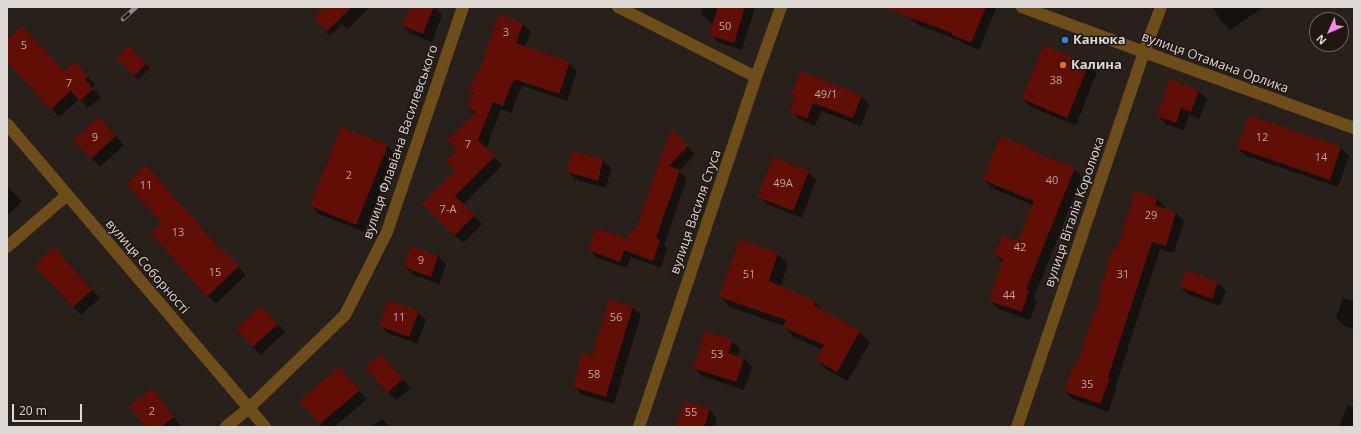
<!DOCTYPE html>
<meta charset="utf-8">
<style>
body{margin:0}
#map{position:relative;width:1361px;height:434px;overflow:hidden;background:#28201b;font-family:"Open Sans",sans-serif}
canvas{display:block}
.frame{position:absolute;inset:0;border:8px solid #ded8d5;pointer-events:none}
.north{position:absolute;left:1309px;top:12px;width:40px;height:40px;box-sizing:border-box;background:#1f1712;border:1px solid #6b6460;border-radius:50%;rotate:225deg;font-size:11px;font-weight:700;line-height:16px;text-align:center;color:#ded8d5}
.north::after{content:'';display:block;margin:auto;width:14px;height:18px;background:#fa87e6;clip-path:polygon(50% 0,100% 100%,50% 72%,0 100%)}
.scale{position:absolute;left:12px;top:404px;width:70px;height:18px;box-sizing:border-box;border:2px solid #ded8d5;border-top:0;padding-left:5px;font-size:12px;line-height:14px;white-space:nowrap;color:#ded8d5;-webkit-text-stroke:3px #1f1712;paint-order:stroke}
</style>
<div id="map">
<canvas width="1361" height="434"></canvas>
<div class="frame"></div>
<div class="north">N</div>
<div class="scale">20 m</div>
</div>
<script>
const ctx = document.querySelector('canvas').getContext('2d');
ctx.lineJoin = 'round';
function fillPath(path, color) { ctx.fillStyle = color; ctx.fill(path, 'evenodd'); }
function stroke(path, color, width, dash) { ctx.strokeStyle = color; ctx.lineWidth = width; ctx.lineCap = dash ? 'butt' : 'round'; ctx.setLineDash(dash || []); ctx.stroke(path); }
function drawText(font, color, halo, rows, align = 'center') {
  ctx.font = font + ' "Open Sans",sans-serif'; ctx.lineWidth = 3; ctx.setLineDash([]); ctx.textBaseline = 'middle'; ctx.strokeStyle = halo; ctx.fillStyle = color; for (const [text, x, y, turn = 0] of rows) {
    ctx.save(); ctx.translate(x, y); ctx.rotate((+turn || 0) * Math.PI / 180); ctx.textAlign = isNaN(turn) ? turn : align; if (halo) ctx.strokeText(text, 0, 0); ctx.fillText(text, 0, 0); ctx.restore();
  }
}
const shadow = new Path2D(`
 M326,7h44l-22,22 -6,-5 -12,12 -15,-19z
 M411,7h23l8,8 -10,27 -21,-8 -8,-8z
 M703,7h52l-13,43 -23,-7 -8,-8 3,-11 -5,-2 -8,-8z
 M913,7h82l1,2 -17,41 -18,-8 -3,-2 -40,-15 -8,-8z
 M1212,7h52l-34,23 -8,-8z
 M523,24l8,8 -6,15 44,16 8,8 -10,30 -45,-15 -11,27 -10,-4 -15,40 16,16 -39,40 19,19 -19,19 -39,-39 33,-33 1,-21 17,-36 -7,-6 5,-13 -4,-4 10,-18z
 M7,41l57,31 19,-1 12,14 -3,3 9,9 -13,11 -9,-9 -20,18 -52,-57z
 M1044,46l45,18 8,8 -21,53 -45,-18 -8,-8z
 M129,47l21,21 -12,12 -21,-22z
 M1198,91l9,8 -8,20 -10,-4 -5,16 -18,-7 -8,-8z
 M792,94l69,2 8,8 -8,22 -40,-15 -6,15 -16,-7 -8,-8 5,-13z
 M1250,116l91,32 8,8 -11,31 -92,-31 -8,-8z
 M107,126l17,19 -24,22 -25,-27z
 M671,130l24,24 -16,17 8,7 -23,67 3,3 -6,20 -30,-11 -4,11 -30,-10 -7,-8 38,-10 7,-8z
 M387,146l8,8 -31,78 -45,-18 -8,-8z
 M573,152l30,8 8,8 -5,20 -30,-8 -8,-8z
 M1039,153l4,4 31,12 8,8 -48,121 3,2 -7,20 -32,-11 -8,-9 13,-37 -8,-8 23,-12 15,-38 -41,-17 -8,-8z
 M808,172l8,8 -14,38 -35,-14 -8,-8z
 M154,175l68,76 24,24 -30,29 -8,-8z
 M7,186l15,15 -15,15z
 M1157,199l8,8 -1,2 12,4 8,8 -10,32 -14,-4 -44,136 1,2 -9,25 -35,-13 -8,-8 12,-24 41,-117z
 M740,241l38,13 10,10 -8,23 35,15 10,11 35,19 10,10 -22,39 -21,-11 -10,-10 6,-10 -29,-13 -10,-11 -54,-19 -10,-10z
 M438,256l8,8 -7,20 -26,-9 -8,-8z
 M62,257l38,41 -19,17 -45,-50z
 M1217,282l9,9 -6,15 -31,-11 -8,-8z
 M1343,298l11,3v28l-10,-3 -8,-8z
 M632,307l9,8 -27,89 -32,-9 -8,-9 18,-29z
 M418,312l8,8 -9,24 -29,-11 -8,-8z
 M269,315l16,17 -24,23 -24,-26z
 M732,341l8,8 -2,8 6,1 8,9 -8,23 -42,-14 -8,-8z
 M381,355l30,33 -15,12 -8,-8z
 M339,368l28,31 -33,28h-10l-4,-3z
 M151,390l8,8 22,28 -2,1h-32z
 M1347,405l7,2v20h-15z
 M709,409l8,9 -3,9h-37z
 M382,419l8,8h-19z`);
const building = new Path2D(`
 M324,7h28l-26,25 -12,-15z
 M410,7h24l-11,27 -21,-8z
 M718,7h27l-11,36 -25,-8z
 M887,7h99l-15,36 -19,-8v-2l-65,-24z
 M499,14l24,9 -7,20 54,19 -11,32 -45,-15 -11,27 -10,-4 -15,38 17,16 -40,40 20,19 -21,21 -32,-32 33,-33 -9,-10 11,-11 -10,-10 29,-28 -9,-4 6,-15 -5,-1 8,-21 3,1z
 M22,26l42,45 11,-10 13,15 -3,3 8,10 -13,12 -9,-10 -21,19 -43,-49v-21z
 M129,45l17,19 -12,12 -18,-18z
 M1044,45l45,19 -22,54 -45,-19z
 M800,71l62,24 -9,23 -40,-15 -6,16 -18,-7 6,-16 -4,-1z
 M1170,79l29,11 -8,22 -10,-4 -5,15 -19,-7z
 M1249,115l92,32 -11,33 -93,-32z
 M99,117l17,19 -25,23 -18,-19z
 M341,127l47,18 -32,80 -46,-19z
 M671,129l17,17 -19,20 11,4 -24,68 4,2 -7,21 -29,-11 -4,12 -32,-12 8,-22 32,11 3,-10 4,2z
 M1000,136l40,16 -1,2 36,14 -49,122 3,1 -7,21 -33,-11 14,-42 -9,-4 8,-20 16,6 16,-40 -51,-21z
 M572,151l31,8 -5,22 -31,-9z
 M773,157l36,14 -16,40 -36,-14z
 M146,165l76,86 1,-1 16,16 -32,31 -56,-64 11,-10 -36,-39z
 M1135,191l22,7 -2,7 21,7 -10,34 -14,-4 -44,135 2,1 -10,26 -36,-13 9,-26 3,1 25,-73 -2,-1 14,-44 4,1z
 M739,239l39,14 -9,28 46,20 -1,4 46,26 -23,41 -21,-12 8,-15 -41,-18 3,-7 -67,-23z
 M411,246l27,10 -7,21 -27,-10z
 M54,247l38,43 -19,17 -39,-42z
 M1186,270l32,12 -6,17 -32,-12z
 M609,299l24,7 -27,91 -33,-10 9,-34 10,3z
 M388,300l31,11 -10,26 -30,-11z
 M261,306l17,18 -25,23 -17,-18z
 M705,331l28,9 -5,13 16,5 -8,24 -43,-14z
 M381,354l22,25 -16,14 -22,-26z
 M339,367l21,23 -40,34 -21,-23z
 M152,388l22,29 -13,10h-15l-17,-21z
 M684,401l26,8 -6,18h-28z`);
const minor = new Path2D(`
 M618,7l138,70
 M1022,7l122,45 210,76
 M7,124l258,303
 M7,247l60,-52
 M226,427l23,-19 96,-93 42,-83 76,-225
 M639,427l117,-350 25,-70
 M1017,427l127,-375 17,-45`);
const rail = new Path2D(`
 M123,19l13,-12`);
const markers = [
 [1065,40,4,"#3f7fe0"],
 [1063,65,4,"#e8710a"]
];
const numberNames = [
 ["50",725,27],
 ["3",506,33],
 ["5",24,46],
 ["38",1056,81],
 ["7",69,84],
 ["49/1",826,95],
 ["9",95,138],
 ["12",1262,138],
 ["7",468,145],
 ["14",1321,158],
 ["2",349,176],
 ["40",1052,181],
 ["49А",783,184],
 ["11",146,186],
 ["7-А",448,210],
 ["29",1151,216],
 ["13",178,233],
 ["42",1020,248],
 ["9",421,261],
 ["15",215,273],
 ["51",749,275],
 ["31",1123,275],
 ["44",1009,296],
 ["11",399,318],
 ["56",616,318],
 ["53",717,355],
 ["58",594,375],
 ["35",1087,385],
 ["2",152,412],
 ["55",691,413]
];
const poiNames = [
 ["Канюка",1073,40],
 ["Калина",1071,65]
];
const streetNames = [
 ["вулиця Отамана Орлика",1215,63,20],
 ["вулиця Флавіана Василевського",401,142,-71],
 ["вулиця Василя Стуса",696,212,-71],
 ["вулиця Віталія Королюка",1075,212,-71],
 ["вулиця Соборності",147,267,49]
];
fillPath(shadow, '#0007');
fillPath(building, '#600e06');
stroke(minor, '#6d4d1a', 12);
stroke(rail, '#918a86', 4.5);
stroke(rail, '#1f1712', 3, [9]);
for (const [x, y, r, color] of markers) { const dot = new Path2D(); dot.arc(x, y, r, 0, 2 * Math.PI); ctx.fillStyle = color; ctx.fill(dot); stroke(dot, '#1f1712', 1.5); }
drawText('11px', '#bea6a1', null, numberNames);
drawText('bold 13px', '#ded8d5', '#1f1712', poiNames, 'left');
drawText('13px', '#ded8d5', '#1f1712', streetNames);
</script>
